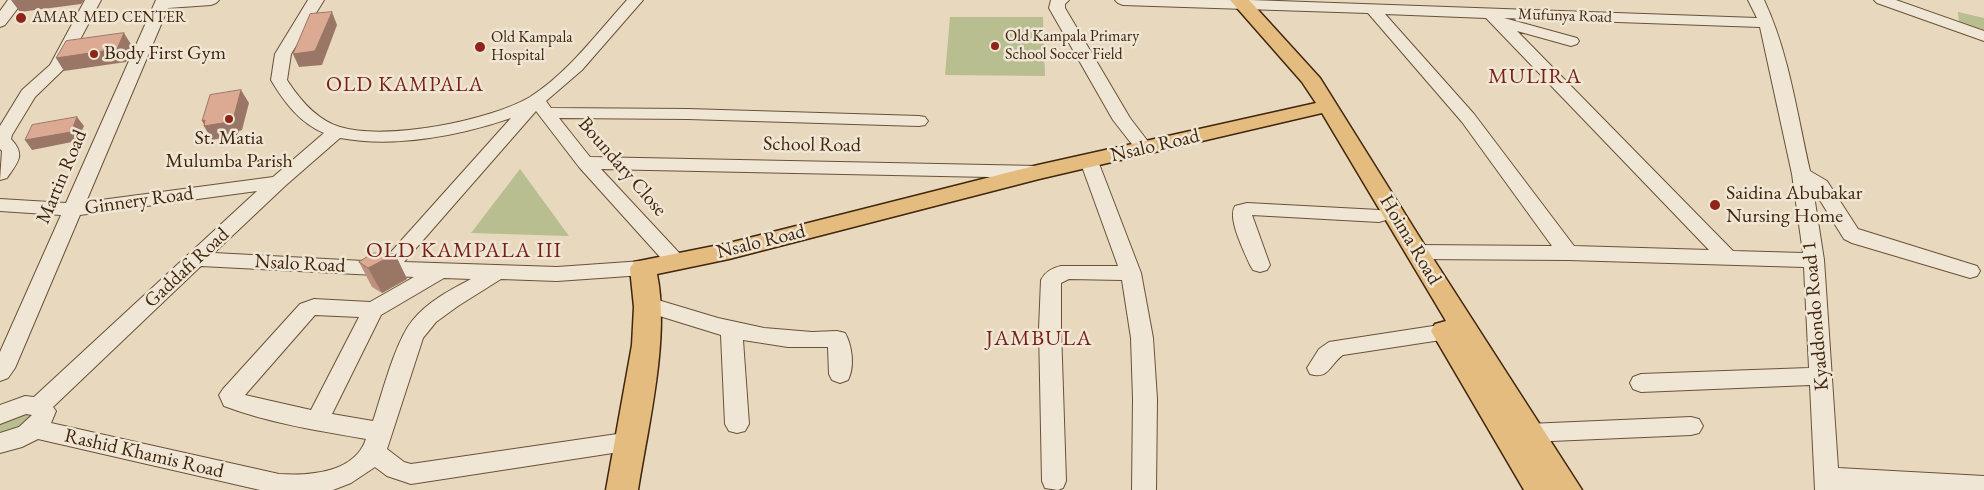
<!DOCTYPE html>
<style>
body{margin:0}
canvas{display:block;background:#e7d8be}
</style>
<canvas width="1984" height="490"></canvas>
<script>
const ctx = document.querySelector('canvas').getContext('2d');
ctx.lineJoin = 'round';
function fillPath(path, color) { ctx.fillStyle = color; ctx.fill(path, 'evenodd'); }
function stroke(path, color, width, dash) { ctx.strokeStyle = color; ctx.lineWidth = width; ctx.lineCap = dash ? 'butt' : 'round'; ctx.setLineDash(dash || []); ctx.stroke(path); }
function drawText(font, color, halo, rows, align = 'center') {
  ctx.font = font + ' "EB Garamond",serif'; ctx.lineWidth = 5; ctx.setLineDash([]); ctx.textBaseline = 'middle'; ctx.strokeStyle = halo; ctx.fillStyle = color; for (const [text, x, y, turn = 0] of rows) {
    ctx.save(); ctx.translate(x, y); ctx.rotate((+turn || 0) * Math.PI / 180); ctx.textAlign = isNaN(turn) ? turn : align; if (halo) ctx.strokeText(text, 0, 0); ctx.fillText(text, 0, 0); ctx.restore();
  }
}
const green = new Path2D(`
 M1958,12l26,6v12l-25,-7z
 M950,17h93l2,59 -100,-1z
 M520,169l49,67 -98,-3z
 M33,411l-2,13 -31,11v-14z`);
const minor = new Path2D(`
 M8,0h16l-19,25 -5,2v-16z
 M85,0h16l-36,68 -30,29 -23,38 -1,4c15,16 7,23 -4,39l-7,2 2,-29 -2,-2v-23l22,-36 28,-25z
 M156,0h63l-3,3 -5,2 -43,3 -82,194 187,-25 51,-44c-24,-10 -40,-31 -53,-53l4,-26 33,-54h16l-33,54 -4,26c13,20 30,40 53,47 46,14 149,-6 190,-30 38,-24 67,-64 97,-97h16l-61,70 -36,31 5,7 137,1 231,7 6,1 3,4 -3,4 -6,1 -231,-7 -129,-1 31,39 448,9 7,2 2,4 -2,4 -7,2 -437,-9 82,88 3,5 -3,5 -7,2 -7,-2 -90,-100 -43,-56 -132,151 153,5 86,-6 7,2 3,5 -3,5 -7,2 -86,6 -56,-2 -43,27 -22,16 -13,16 -36,111 17,13 7,2 220,-32 8,3 4,7 -4,7 -228,35 -24,-8 -12,-9 -24,16 -18,7h-73l-222,-51 -16,8 -22,6v-20l19,-6 13,-12 -6,-1 -26,10v-19l25,-9 9,1 223,-206 -177,24 -65,153 -7,10 -8,3v-29l61,-137 -61,-4v-12l66,4zM511,118l-129,144 -168,-9 71,-67 55,-48c55,10 118,-2 171,-20zM201,266l213,11 -44,25 -56,-3 -14,5 -77,85 -4,6 5,11c45,17 95,25 142,33 -11,34 -57,37 -87,35l-228,-51 5,-12 -3,-4zM444,278l27,1c-21,11 -44,23 -59,42 -17,21 -30,73 -39,100l-41,-7 49,-99zM315,315l44,2 -48,93 -66,-15z
 M1051,0h18l-4,4v4l65,110 23,30 -3,4 -6,1 -6,-1 -25,-32 -64,-112z
 M1115,0h135l507,18 -9,-18h16c25,53 33,114 46,171l17,10 31,48 119,37 3,5 -3,5 -7,2 -118,-35 -8,-4 -31,-50 11,71 14,208 146,8v14h-169l-5,-105 -169,7 -8,-3 -3,-6 3,-6 8,-3 168,-6 -5,-101 -236,-7 -152,-1 -7,-2 -3,-5 3,-5 7,-2 136,1 -90,-124 -94,-109 -245,-8 -5,-2zM1385,14l101,4 223,232 -135,-4 -100,-132zM1504,18l256,9 32,147 11,79 -70,-2 -216,-220 54,15 6,-2 2,-3 -2,-3z
 M1874,0h22l88,31v10l-107,-38z
 M1089,155l6,2 3,4 43,112 12,65 4,61 -1,91h-24l1,-91 -2,-61 -9,-58 -53,-1 -8,4v46l5,152 -3,7 -5,2 -13,-2 -3,-7 -3,-152 2,-49c4,-8 11,-12 20,-14h57l-38,-105 3,-4z
 M1247,203l132,7 7,2 3,4 -3,4 -7,2 -127,-7 18,50 -3,5 -7,2 -7,-2 -3,-5c-6,-14 -23,-47 -15,-59z
 M648,297l70,21 46,10 48,4 25,-1 8,2c7,12 10,34 3,47l-8,3 -8,-3 -3,-6 -1,-27h-40l-45,-7 6,84 -4,7 -8,2 -8,-2 -4,-7 -4,-89 -81,-25 -3,-5 3,-5z
 M1446,324l8,2 3,6 -3,6 -111,17c-14,10 -14,25 -33,19l-3,-6 12,-19 10,-7z
 M1691,417l8,2 4,7 -4,7 -8,2 -163,7 -8,-2 -4,-7 4,-7 8,-2z`);
const major = new Path2D(`
 M1230,0h19l71,78 105,168 157,244h-58l-93,-159 4,-7 11,-3 -124,-208 -283,66 -310,80 -72,15c13,63 -9,152 -19,216h-32l26,-145 2,-38 -4,-39 4,-6 95,-19 309,-78 278,-62 -14,-21z`);
const wall = new Path2D(`
 M395,254l12,25 -25,14 -10,-6 -13,-25z`);
const shadedWall = new Path2D(`
 M11,0h73l-3,4 -61,8z
 M332,12l5,13 -15,40 -23,2 -6,-13z
 M124,33l8,13 -6,16 -62,9 -8,-13z
 M241,90l8,13 -7,27 -3,1 -2,4 -25,5 -8,-14h1l-3,-5 3,-1z
 M77,117l7,9 -7,15 -45,9 -7,-10z
 M395,254l12,25 -25,14 -14,-25z`);
const building = new Path2D(`
 M332,12l-17,39 -22,3 17,-40z
 M124,33l-7,16 -61,9 10,-17z
 M241,90l-7,26 -3,1 -2,5 -25,4 1,-6 -3,1 8,-26z
 M77,117l-6,15 -46,8 7,-15z
 M374,253l21,1 -27,14 -9,-6z`);
const markers = [
 [21,18,6,"#8f2418"],
 [995,46,5,"#8f2418"],
 [480,47,6,"#8f2418"],
 [94,54,5,"#8f2418"],
 [229,119,5,"#8f2418"],
 [1715,205,6,"#8f2418"]
];
const farStreetnames = [
 ["Mufunya Road",1565,16,2]
];
const farPoinames = [
 ["AMAR MED CENTER",32,18],
 ["Old Kampala Primary",1005,37],
 ["School Soccer Field",1005,55],
 ["Old Kampala",491,38],
 ["Hospital",491,56]
];
const poiNames = [
 ["Body First Gym",104,54],
 ["St. Matia",229,139,"center"],
 ["Mulumba Parish",229,162,"center"],
 ["Saidina Abubakar",1726,194],
 ["Nursing Home",1726,217]
];
const streetNames = [
 ["School Road",812,145,1],
 ["Nsalo Road",1155,146,-13],
 ["Boundary Close",622,167,49],
 ["Martin Road",62,177,-67],
 ["Ginnery Road",139,201,-8],
 ["Hoima Road",1410,240,59],
 ["Nsalo Road",761,242,-14],
 ["Nsalo Road",300,264,3],
 ["Gaddafi Road",187,268,-43],
 ["Kyaddondo Road 1",1816,316,-95],
 ["Rashid Khamis Road",144,454,13]
];
const neighbourhoodNames = [
 ["OLD KAMPALA",405,85]
];
const quarterNames = [
 ["MULIRA",1535,77],
 ["OLD KAMPALA III",464,251],
 ["JAMBULA",1039,339]
];
fillPath(green, '#b8be90');
stroke(minor, '#6a5238', 2);
stroke(major, '#41250c', 3);
fillPath(minor, '#efe6d5');
fillPath(major, '#e4bc7f');
fillPath(wall, '#bd917e');
fillPath(shadedWall, '#9a7666');
fillPath(building, '#dca992');
stroke(building, '#9a7666', 1);
for (const [x, y, r, color] of markers) { const dot = new Path2D(); dot.arc(x, y, r, 0, 2 * Math.PI); ctx.fillStyle = color; ctx.fill(dot); stroke(dot, '#efe6d5', 2); }
drawText('16px', '#41250c', '#efe6d5', farStreetnames);
drawText('16px', '#41250c', '#efe6d5', farPoinames, 'left');
drawText('20px', '#41250c', '#efe6d5', poiNames, 'left');
drawText('20px', '#41250c', '#efe6d5', streetNames);
ctx.letterSpacing = '1px';
drawText('21px', '#7a1f14', '#efe6d5', neighbourhoodNames);
ctx.letterSpacing = '0px';
ctx.letterSpacing = '1px';
drawText('22px', '#7a1f14', '#efe6d5', quarterNames);
ctx.letterSpacing = '0px';
</script>
